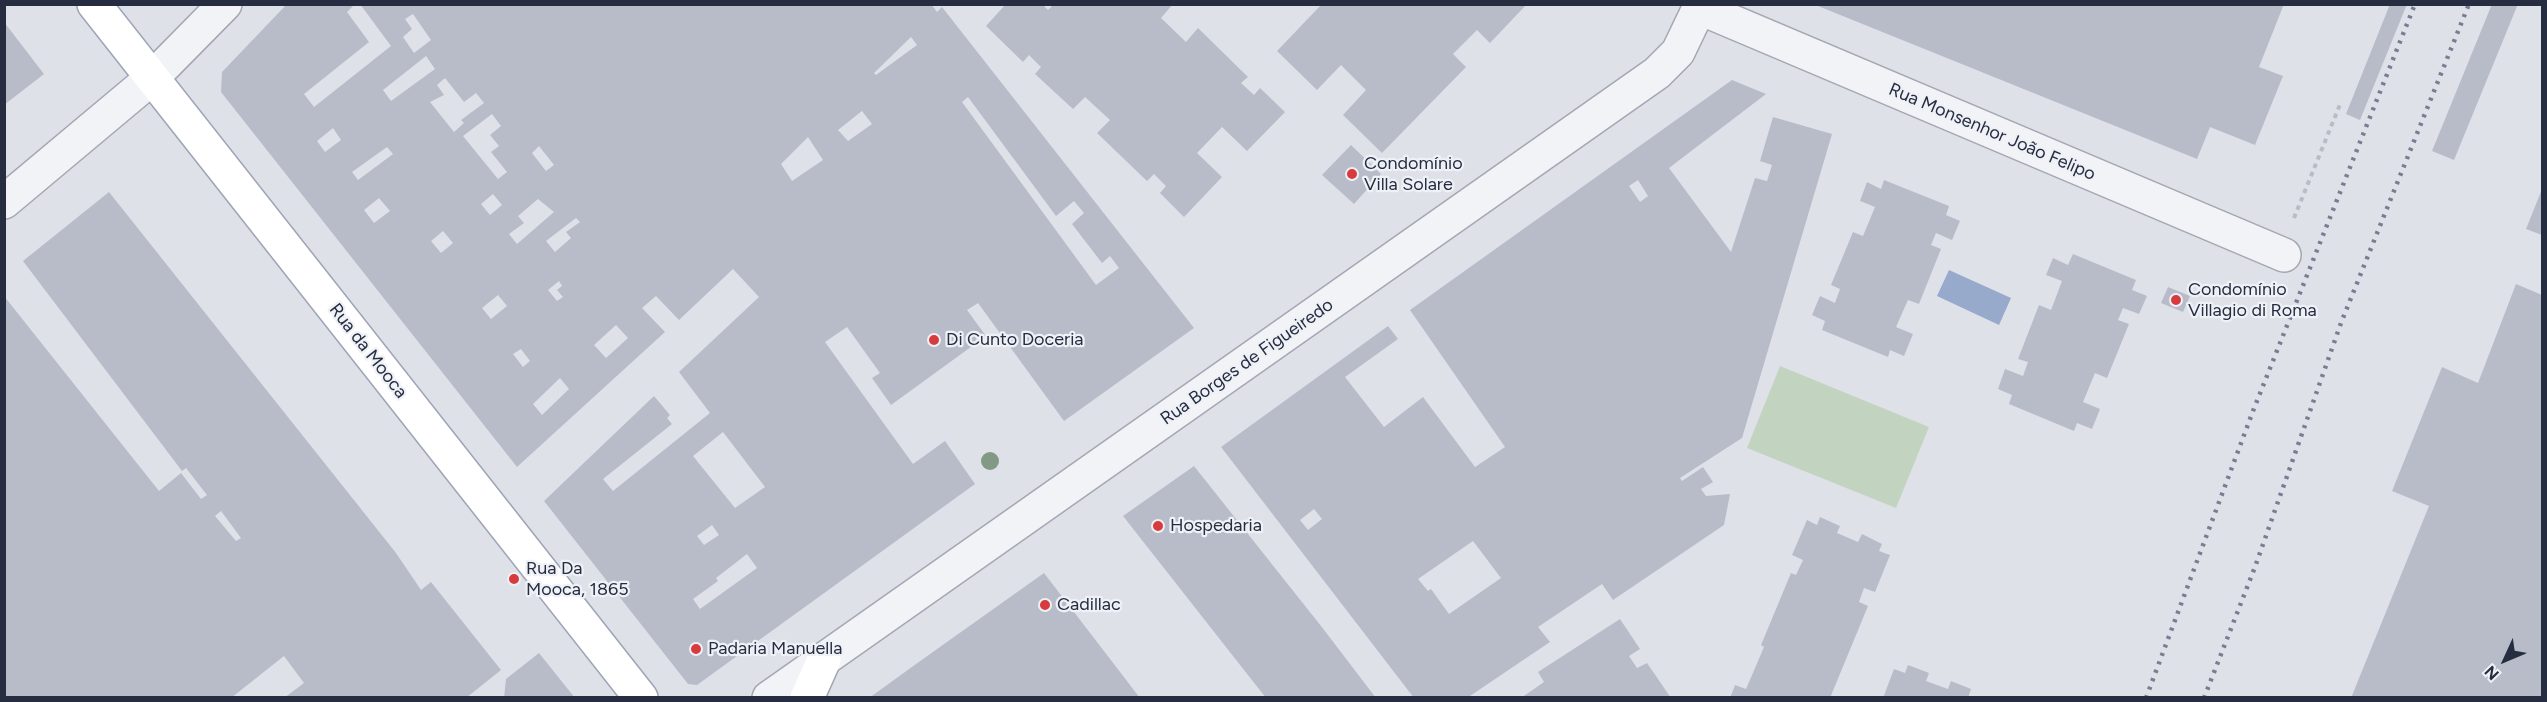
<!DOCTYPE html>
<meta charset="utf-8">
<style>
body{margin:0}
#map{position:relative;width:2547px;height:702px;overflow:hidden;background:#dfe1e9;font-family:Figtree,sans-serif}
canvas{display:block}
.frame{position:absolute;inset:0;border:6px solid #262d41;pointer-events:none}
.north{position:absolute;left:2475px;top:630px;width:60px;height:60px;-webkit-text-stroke:4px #eef1f6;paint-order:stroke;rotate:226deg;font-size:16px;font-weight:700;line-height:24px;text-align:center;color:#262d41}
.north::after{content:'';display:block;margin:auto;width:21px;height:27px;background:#262d41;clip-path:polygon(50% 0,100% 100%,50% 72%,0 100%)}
</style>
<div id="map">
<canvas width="2547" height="702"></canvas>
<div class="frame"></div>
<div class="north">N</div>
</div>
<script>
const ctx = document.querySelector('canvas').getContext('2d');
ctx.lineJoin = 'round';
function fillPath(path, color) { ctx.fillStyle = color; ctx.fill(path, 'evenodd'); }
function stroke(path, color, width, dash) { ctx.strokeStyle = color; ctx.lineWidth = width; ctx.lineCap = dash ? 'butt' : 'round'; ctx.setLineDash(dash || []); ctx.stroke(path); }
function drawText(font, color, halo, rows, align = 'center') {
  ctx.font = font + ' Figtree,sans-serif'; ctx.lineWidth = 4.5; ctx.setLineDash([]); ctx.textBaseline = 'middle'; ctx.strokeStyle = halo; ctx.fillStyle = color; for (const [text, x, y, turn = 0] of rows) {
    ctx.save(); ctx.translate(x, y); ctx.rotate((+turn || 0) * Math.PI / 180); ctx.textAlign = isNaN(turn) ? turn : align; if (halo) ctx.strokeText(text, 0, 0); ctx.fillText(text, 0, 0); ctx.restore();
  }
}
const green = new Path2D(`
 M1780,366l149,61 -33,81 -149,-60z`);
const water = new Path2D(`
 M1949,270l62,28 -12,27 -62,-29z`);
const building = new Path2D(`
 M287,4h68l-8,8 22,30 -65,52 10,13 77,-61 -31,-42h571l6,8 5,-5 252,321 -130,93 -86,-118 -11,7 19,26 -95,69 -19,-27 8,-5 -33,-46 -22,15 88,122 32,-23 30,43 -278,201 -9,-1 -144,-183 110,-105 16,19 -3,3 5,6 -69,55 10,12 97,-78 -31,-41 80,-75 -26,-28 -54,51 -23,-24 -14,12 23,24 -148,135 -296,-375 1,-20zM413,14l18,26 -17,13 -11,-16 9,-8 -7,-10zM911,37l6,8 -41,30 -2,-2zM426,56l9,13 -44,32 -8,-11zM445,78l19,24 12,-9 8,10 -23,17 3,3 -10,9 -24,-30 14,-7 -7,-10zM968,97l88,119 18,-15 10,12 -12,11 30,39 8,-7 9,12 -23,17 -134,-183zM862,111l10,13 -24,17 -10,-11zM492,114l9,12 -11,9 9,11 -8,6 16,20 -9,7 -35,-43zM333,128l8,12 -16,12 -8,-11zM808,137l15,23 -31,21 -11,-17zM539,146l15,19 -8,6 -14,-18zM387,147l6,7 -35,26 -6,-8zM493,194l9,11 -12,10 -9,-11zM379,198l11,13 -16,12 -10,-13zM538,199l16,13 -37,32 -8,-10 15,-11 -6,-7zM576,218l4,4 -14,10 5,6 -16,14 -9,-11zM443,231l10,12 -12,10 -10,-12zM559,281l3,5 -5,4 6,7 -6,4 -9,-11zM498,295l9,11 -16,13 -9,-11zM616,325l12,13 -22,20 -12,-13zM521,349l9,12 -7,6 -10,-13zM560,378l9,11 -27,26 -9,-11zM723,432l42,55 -30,21 -42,-52zM712,525l7,10 -15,10 -7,-9zM747,554l10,14 -57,41 -7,-10 25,-18 -2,-3z
 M1006,4h36l6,6 6,-6h119l-12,14 25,24 12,-14 50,49 -7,6 13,12 6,-7 25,24 -38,39 -25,-24 -25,26 25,24 -38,40 -24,-24 6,-7 -12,-12 -7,7 -50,-48 13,-13 -25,-23 -12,12 -38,-35 6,-7 -12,-12 -6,7 -37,-36z
 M1322,4h205l-37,39 -13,-13 -24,24 13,13 -84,86 -39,-38 23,-25 -25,-25 -24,25 -40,-39z
 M1813,4h471l-25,63 24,9 -28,69 -45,-18 -13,32z
 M2390,4h17l-47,116 -14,-6z
 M2492,4h26l-64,156 -22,-9z
 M4,22l40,52 -40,31z
 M1732,80l34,14 -97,74 62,84 24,-74 12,3 5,-16 -12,-4 13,-44 59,17 -90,304 -62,40 2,3 21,-14 10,15 -12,7 5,7 24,-2 -6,31 -111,75 -11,-16 -64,43 12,15 -83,56h-53l-193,-251 167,-121 10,13 -53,38 39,50 39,-30 52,70 30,-20 -95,-137zM1638,180l10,16 -8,6 -11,-16zM1314,509l8,10 -14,11 -8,-10zM1473,541l28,37 -52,36 -18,-25 -3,2 -10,-12z
 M1351,145l30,29 -27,30 -32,-29z
 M1884,180l65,26 -3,9 14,6 -8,19 -16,-7 -5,12 10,4 -22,55 -11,-4 -12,27 17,7 -9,22 -14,-6 -2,7 -66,-27 3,-9 -13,-6 8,-19 15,7 5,-14 -9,-4 22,-53 10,4 12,-29 -15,-6 7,-19 14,7z
 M2542,189v46l-16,-6z
 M109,192l287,361 25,37 10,-8 70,88 -35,28h-182l20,-15 -20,-27 -53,42h-227v-402l155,195 22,-18 20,26 6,-4 -21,-27 -4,3 -159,-210zM221,511l20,27 -5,3 -21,-25z
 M2073,254l63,26 -4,10 15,6 -8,18 -16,-6 -5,12 11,4 -22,54 -12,-5 -12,29 17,7 -8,20 -15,-6 -3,8 -65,-27 3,-9 -14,-6 7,-20 18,7 5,-14 -10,-3 21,-54 12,5 11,-29 -16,-6 7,-17 15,7z
 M2516,284l26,11v403h-191l78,-192 -37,-15 50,-124 36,16z
 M2168,287l22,9 -7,16 -22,-9z
 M1194,466l127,160 55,72h-110l-143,-182z
 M1820,517l20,9 -3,7 21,9 4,-8 20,10 -3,7 11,4 -15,37 -11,-4 -5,14 9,4 -38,92h-100l5,-13 11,4 18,-42 -3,-2 30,-72 5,2 7,-15 -11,-5 15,-35 10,5z
 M1044,573l96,125h-271l47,-34z
 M1620,619l20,30 -11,7 8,12 10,-5 24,35h-150l23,-16 -6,-10z
 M539,653l36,45h-71l2,-19z
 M1908,665l21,8 -3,8 22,8 3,-8 20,8 -3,9h-85l11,-29 11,4z`);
const path = new Path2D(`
 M2294,218l47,-116`);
const minor = new Path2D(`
 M1700,8l584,247
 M4,202l148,-124 73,-74
 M769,698l888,-625 21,-21 23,-48`);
const major = new Path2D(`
 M94,4l547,694
 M807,698l17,-38`);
const rail = new Path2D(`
 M2146,698l107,-287 162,-407
 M2204,698l51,-131 86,-244 128,-319`);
const trees = [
 [990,461]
];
const markers = [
 [1352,174,6,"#d73b3d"],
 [2176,300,6,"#d73b3d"],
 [934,340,6,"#d73b3d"],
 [1158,526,6,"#d73b3d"],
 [514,579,6,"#d73b3d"],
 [1045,605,6,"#d73b3d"],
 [696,649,6,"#d73b3d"]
];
const streetNames = [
 ["Rua Monsenhor João Felipo",1992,132,23],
 ["Rua da Mooca",368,351,52],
 ["Rua Borges de Figueiredo",1247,362,-35]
];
const poiNames = [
 ["Condomínio",1364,164],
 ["Villa Solare",1364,185],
 ["Condomínio",2188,290],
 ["Villagio di Roma",2188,311],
 ["Di Cunto Doceria",946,340],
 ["Hospedaria",1170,526],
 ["Rua Da",526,569],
 ["Mooca, 1865",526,590],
 ["Cadillac",1057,605],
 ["Padaria Manuella",708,649]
];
fillPath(green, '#c2d4bf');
fillPath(water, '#97aacc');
fillPath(building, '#b8bcc9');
stroke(minor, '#a4a7b3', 36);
stroke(major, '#9da4b6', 36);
stroke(path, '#b9bcc4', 4, [4.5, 4.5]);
stroke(minor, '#f2f3f7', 33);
stroke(major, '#fff', 33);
stroke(rail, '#777e94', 4.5, [3, 6]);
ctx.fillStyle = '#829985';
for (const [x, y] of trees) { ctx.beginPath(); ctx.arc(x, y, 9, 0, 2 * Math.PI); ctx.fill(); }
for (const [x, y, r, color] of markers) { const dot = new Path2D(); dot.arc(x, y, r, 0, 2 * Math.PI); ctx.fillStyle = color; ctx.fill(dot); stroke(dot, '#eef1f6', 2); }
drawText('18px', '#262d41', '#eef1f6', streetNames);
drawText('18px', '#262d41', '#eef1f6', poiNames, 'left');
</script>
